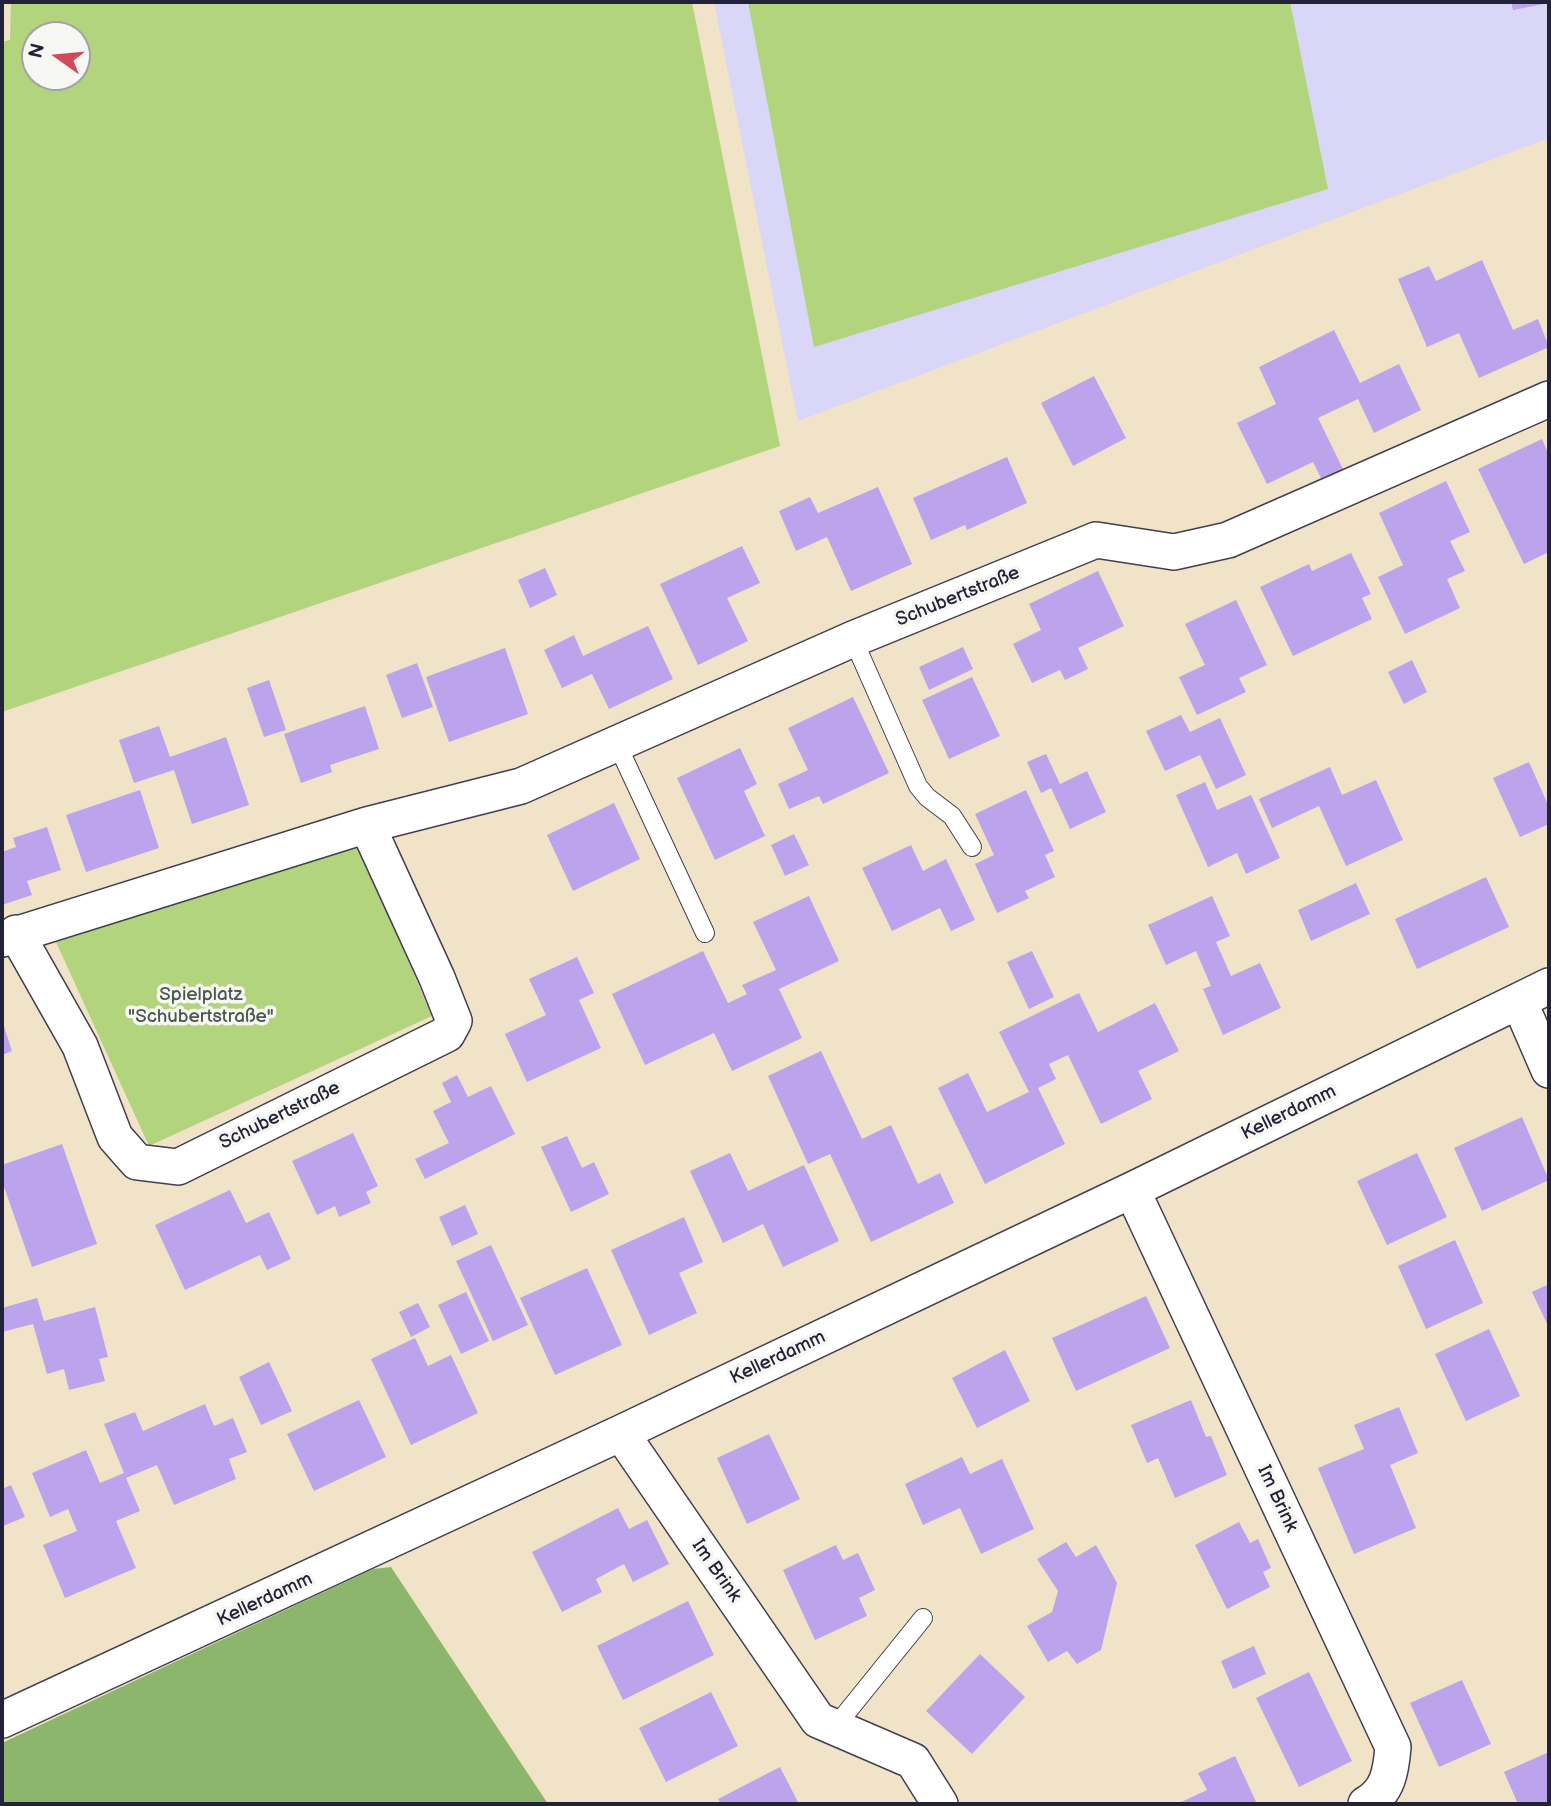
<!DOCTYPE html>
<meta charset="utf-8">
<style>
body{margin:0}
#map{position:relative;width:1551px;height:1806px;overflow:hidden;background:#f1e3c8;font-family:"Balsamiq Sans",sans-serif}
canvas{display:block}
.frame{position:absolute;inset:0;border:4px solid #22223b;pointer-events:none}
.north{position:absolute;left:21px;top:21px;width:70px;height:70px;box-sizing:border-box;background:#f6f6f2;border:2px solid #a1a1a9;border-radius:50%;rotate:285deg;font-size:19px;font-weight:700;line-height:28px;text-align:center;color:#22223b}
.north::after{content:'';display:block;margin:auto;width:24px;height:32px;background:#d1495b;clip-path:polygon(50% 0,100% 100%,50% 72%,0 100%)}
</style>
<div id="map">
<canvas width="1551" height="1806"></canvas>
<div class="frame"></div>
<div class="north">N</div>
</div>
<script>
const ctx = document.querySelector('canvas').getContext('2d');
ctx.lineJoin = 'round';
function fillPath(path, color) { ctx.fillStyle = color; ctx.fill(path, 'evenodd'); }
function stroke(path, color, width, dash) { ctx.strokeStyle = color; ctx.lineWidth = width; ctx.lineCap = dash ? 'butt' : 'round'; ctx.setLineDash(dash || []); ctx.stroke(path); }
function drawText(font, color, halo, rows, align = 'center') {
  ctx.font = font + ' "Balsamiq Sans",sans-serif'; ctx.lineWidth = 7; ctx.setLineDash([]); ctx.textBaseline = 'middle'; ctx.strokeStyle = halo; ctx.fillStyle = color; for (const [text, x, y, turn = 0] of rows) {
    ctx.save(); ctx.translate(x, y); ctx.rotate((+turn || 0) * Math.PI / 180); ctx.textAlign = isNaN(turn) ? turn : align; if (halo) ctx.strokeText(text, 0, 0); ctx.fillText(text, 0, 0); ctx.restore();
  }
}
const built = new Path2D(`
 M714,2h835v136l-751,283z`);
const green = new Path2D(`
 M11,2h681l88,444 -778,266v-670l8,-2zM35,35h42v42h-42z
 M748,2h542l38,187 -514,158z
 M358,845l74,171 -283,130 -93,-204z`);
const forest = new Path2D(`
 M391,1567l157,237h-546v-61l371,-174z`);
const building = new Path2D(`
 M1511,2h38v1l-36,7z
 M1482,260l31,70 25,-11 11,28 -70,31 -20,-45 -32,14 -29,-68 31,-13 7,15z
 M1334,330l26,53 39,-19 22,46 -47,23 -16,-34 -40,19 25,51 -21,11 -9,-18 -46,22 -30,-61 39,-19 -17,-37z
 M1094,376l32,62 -53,28 -32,-63z
 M1542,439l7,16v97l-25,12 -46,-95z
 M1007,457l20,46 -60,27 -2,-5 -34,15 -18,-42z
 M1446,481l24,51 -20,9 15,30 -18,8 13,29 -55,26 -27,-57 25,-12 -24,-52z
 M878,487l34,77 -61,27 -24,-54 -31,14 -17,-40 31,-14 8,16z
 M742,546l18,37 -33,15 21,43 -50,24 -38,-81z
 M1351,553l20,41 -9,4 10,21 -79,37 -33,-69 49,-23 3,7z
 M545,568l12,27 -27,13 -12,-28z
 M1098,571l26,55 -46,22 10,21 -23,11 -5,-10 -28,13 -19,-39 28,-14 -12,-26z
 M1236,600l31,65 -28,13 7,14 -49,23 -18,-38 26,-12 -20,-41z
 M648,626l25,53 -64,30 -17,-35 -30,14 -18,-38 30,-15 9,21z
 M963,647l10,22 -44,21 -10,-23z
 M505,648l23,66 -79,28 -23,-65z
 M1412,660l15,32 -23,12 -16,-32z
 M417,663l16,44 -31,11 -16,-43z
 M972,677l28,59 -51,23 -27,-59z
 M269,680l17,50 -22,7 -17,-49z
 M853,697l36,76 -66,31 -4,-8 -30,13 -11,-25 30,-14 -20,-42z
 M365,706l14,43 -49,16 2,7 -31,11 -17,-49z
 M1181,715l9,17 30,-14 26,57 -30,14 -16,-34 -35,16 -19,-40z
 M159,726l11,31 56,-20 23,68 -57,19 -18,-54 -40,13 -15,-43z
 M740,748l17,36 -13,7 21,45 -50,24 -38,-82z
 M1046,754l14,30 27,-13 19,41 -36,17 -19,-41 -10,5 -14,-31z
 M1529,762l20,45v17l-29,13 -27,-59z
 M1330,767l12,28 34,-15 27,60 -57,26 -27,-60 -47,22 -13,-29z
 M1205,782l12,28 34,-15 29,63 -34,16 -9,-21 -29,14 -32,-72z
 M140,790l19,58 -73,24 -20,-57z
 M1026,790l28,61 -9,4 10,22 -30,14 4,7 -32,15 -22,-49 19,-9 -19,-41z
 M614,803l26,56 -67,32 -26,-56z
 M47,827l14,43 -34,11 5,14 -30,10v-53l14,-5 -3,-9z
 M794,834l15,31 -24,11 -14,-31z
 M911,845l12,26 23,-12 29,61 -24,11 -11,-23 -48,23 -30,-63z
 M1486,877l23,50 -92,42 -22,-50z
 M1356,883l14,31 -59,27 -13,-31z
 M809,896l30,65 -60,28 23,49 -70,33 -18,-38 -69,32 -33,-71 91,-43 25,52 19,-9 -5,-9 34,-15 -23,-48z
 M1212,896l18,40 -14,6 15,34 29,-13 21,45 -58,27 -20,-46 8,-3 -15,-35 -30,14 -18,-40z
 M1032,951l22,46 -25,12 -22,-47z
 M577,957l17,36 -15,7 22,48 -74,34 -22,-48 41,-19 -17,-36z
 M1079,993l19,39 57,-29 24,48 -41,20 14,28 -51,25 -33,-69 -19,9 7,15 -18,9 27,56 -80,40 -47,-96 30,-15 19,39 42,-20 -30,-60z
 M2,1020l10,31 -10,4z
 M821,1051l41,88 29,-14 27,59 22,-11 14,30 -83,39 -41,-88 -22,10 -40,-88z
 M457,1075l11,22 23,-11 24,48 -90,45 -10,-20 34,-16 -16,-32 18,-9 -9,-19z
 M1522,1117l27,63 -67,31 -28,-63z
 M353,1133l25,53 -12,6 5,11 -32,14 -4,-11 -18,9 -25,-54z
 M567,1136l15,32 12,-6 15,32 -38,18 -30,-65z
 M62,1144l35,100 -65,23 -30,-86v-16z
 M730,1153l18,38 56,-26 35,76 -56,26 -20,-43 -40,19 -33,-72z
 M1417,1153l30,64 -60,28 -30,-64z
 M230,1190l16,33 23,-11 22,47 -24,11 -7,-15 -75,35 -30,-65z
 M465,1205l13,29 -26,12 -13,-29z
 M684,1217l19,45 -24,11 18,40 -48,22 -38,-85z
 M1455,1240l28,63 -57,26 -28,-63z
 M491,1245l37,80 -35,16 -37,-80z
 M587,1268l35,77 -67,30 -35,-77z
 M1549,1284v44l-17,-36z
 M466,1292l23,49 -28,13 -23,-49z
 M1146,1296l24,52 -94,43 -24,-53z
 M37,1298l7,23 51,-14 13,50 -9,2 6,22 -36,9 -5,-21 -17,5 -14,-50 -31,8v-24z
 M418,1303l12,24 -19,10 -12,-25z
 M1489,1329l31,67 -54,25 -31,-67z
 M415,1338l13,28 23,-11 27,58 -67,32 -40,-86z
 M1005,1350l25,51 -53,27 -25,-50z
 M269,1362l23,49 -31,14 -22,-48z
 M359,1400l27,57 -72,34 -27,-57z
 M1191,1400l15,37 5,-1 16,39 -52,23 -17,-40 -11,5 -16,-38z
 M205,1404l9,22 19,-8 14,34 -18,7 7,20 -62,26 -17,-40 -31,13 14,33 -24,10 20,47 -71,30 -22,-53 34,-14 -9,-22 -18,8 -18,-44 54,-23 14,33 24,-10 -20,-49 31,-12 8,19z
 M1399,1407l19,46 -28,12 26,63 -62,26 -36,-86 46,-19 -10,-24z
 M769,1434l31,65 -53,25 -30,-66z
 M962,1457l8,17 32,-15 32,70 -53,25 -21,-46 -37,17 -18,-41z
 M11,1485l14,32 -22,9 -1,-37z
 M618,1508l11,21 18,-9 22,44 -36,18 -9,-18 -28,15 6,13 -40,20 -30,-60z
 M1239,1522l11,21 8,-4 13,29 -8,4 7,15 -43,22 -32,-64z
 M1066,1542l10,15 20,-12 21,38 -16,67 -24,14 -10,-13 -19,11 -21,-36 25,-14 6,-21 -21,-32z
 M836,1545l7,15 15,-7 17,37 -16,8 8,18 -52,24 -32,-70z
 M688,1601l26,54 -91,45 -26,-54z
 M1254,1646l12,28 -33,15 -12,-28z
 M980,1654l45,43 -53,57 -46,-43z
 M1309,1672l43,89 -53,26 -43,-89z
 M1462,1680l29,64 -52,23 -29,-64z
 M711,1692l27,54 -72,36 -27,-54z
 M1549,1752v52h-31l-14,-32z
 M1235,1756l22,48h-80l30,-14 -9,-17z
 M780,1767l19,37h-78l-3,-5z`);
const service = new Path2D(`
 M853,639l65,147 9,11 25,19 20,31
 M617,744l88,189
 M835,1727l88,-109`);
const minor = new Path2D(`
 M16,933l64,113 35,91 22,25 41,5 269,-133 7,-13 -17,-43 -70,-153
 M2,939l365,-114 154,-39 332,-147 243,-99 78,12 54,-12 321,-141
 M1519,1001l30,69
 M1132,1190l261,557c-2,24 -5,45 -27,57
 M621,1433l197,287 95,41 27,43
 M2,1720l619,-287 511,-243 417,-204`);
const streetNames = [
 ["Schubertstraße",958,597,-22],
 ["Kellerdamm",1289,1113,-26],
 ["Schubertstraße",280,1116,-26],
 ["Kellerdamm",778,1358,-25],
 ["Im Brink",1277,1499,65],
 ["Im Brink",716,1571,55],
 ["Kellerdamm",265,1600,-25]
];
const parkNames = [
 ["Spielplatz",201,995],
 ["\"Schubertstraße\"",201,1017]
];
fillPath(built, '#dad6f7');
fillPath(green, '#b1d47d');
fillPath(forest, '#8cb66c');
fillPath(building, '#bca4ec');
stroke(service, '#413f50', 20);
stroke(minor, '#413f50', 38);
stroke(service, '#fff', 18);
stroke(minor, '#fff', 35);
drawText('19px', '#22223b', '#f6f6f2', streetNames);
drawText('19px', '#4d574f', '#f6f6f2', parkNames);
</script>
